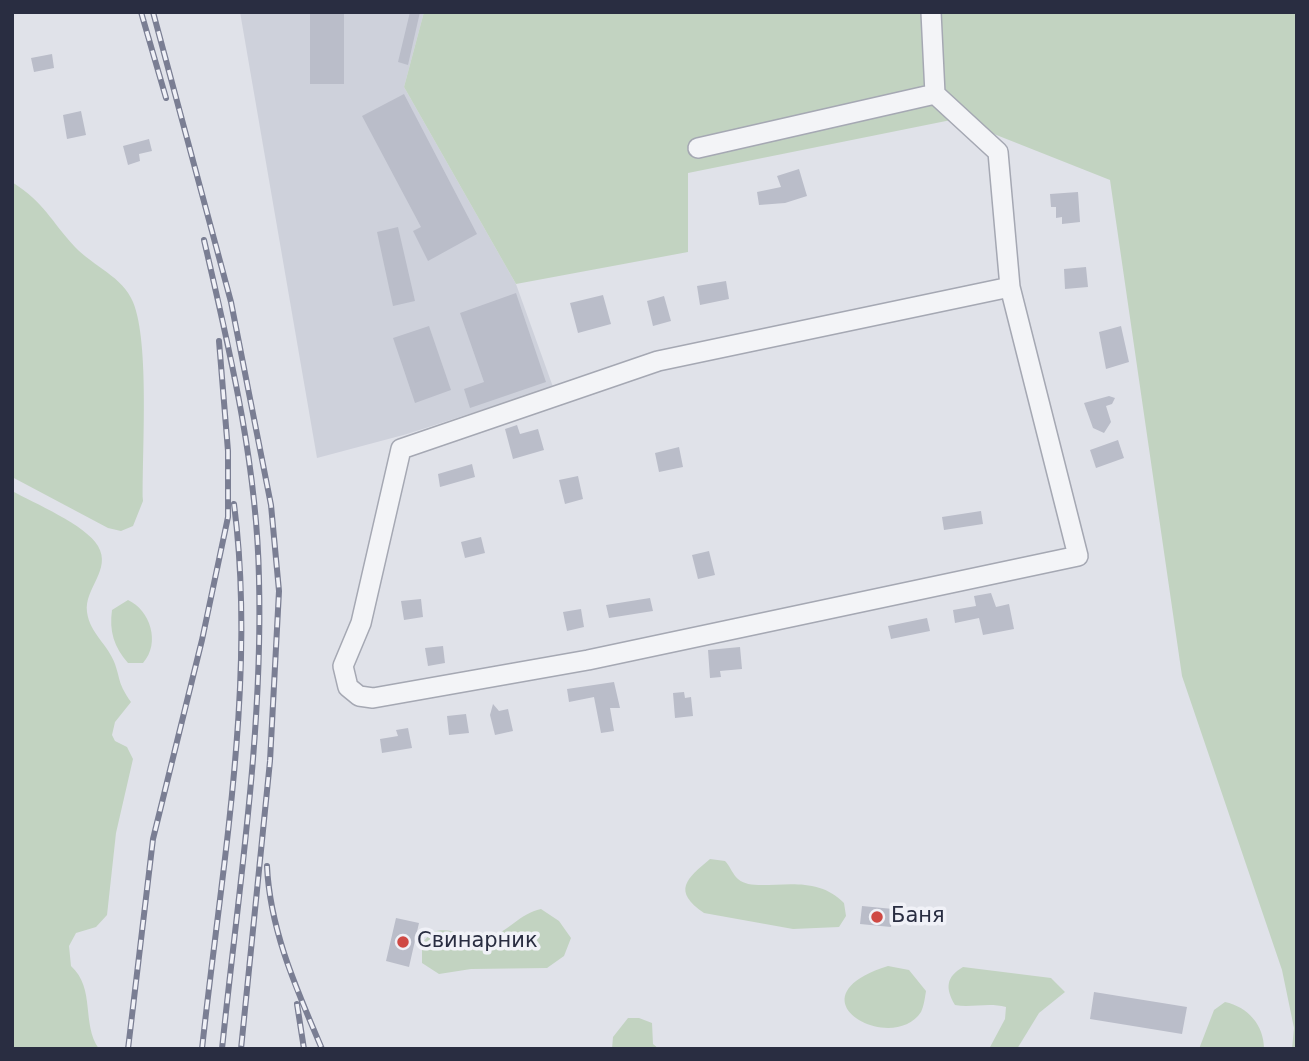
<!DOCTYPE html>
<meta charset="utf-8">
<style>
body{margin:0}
#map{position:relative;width:1309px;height:1061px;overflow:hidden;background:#e0e2e9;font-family:"DejaVu Sans",sans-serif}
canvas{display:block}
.frame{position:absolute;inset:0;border:14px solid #292d41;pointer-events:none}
</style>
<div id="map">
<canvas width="1309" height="1061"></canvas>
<div class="frame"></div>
</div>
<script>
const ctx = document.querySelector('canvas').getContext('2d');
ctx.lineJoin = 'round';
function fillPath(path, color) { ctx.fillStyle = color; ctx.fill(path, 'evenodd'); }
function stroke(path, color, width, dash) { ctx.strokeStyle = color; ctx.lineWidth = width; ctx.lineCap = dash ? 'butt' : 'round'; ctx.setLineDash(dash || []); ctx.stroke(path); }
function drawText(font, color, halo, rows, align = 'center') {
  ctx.font = font + ' "DejaVu Sans",sans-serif'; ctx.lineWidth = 7; ctx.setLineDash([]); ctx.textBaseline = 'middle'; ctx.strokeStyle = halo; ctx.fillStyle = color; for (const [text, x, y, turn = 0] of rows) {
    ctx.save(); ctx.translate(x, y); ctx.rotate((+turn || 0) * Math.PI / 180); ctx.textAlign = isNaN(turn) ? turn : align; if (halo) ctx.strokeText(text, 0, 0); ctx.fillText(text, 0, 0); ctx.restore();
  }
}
const built = new Path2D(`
 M240,12h184l-20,75 112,197 37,103 -146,47 -90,24z`);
const green = new Path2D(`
 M424,12h873v1037h-5l2,-21 -12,-58 -100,-294 -72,-496 -154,-61 -268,54v79l-172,32 -112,-197z
 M12,182c33,21 38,38 63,65 18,19 48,30 58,55 17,41 9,151 10,199l-10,25 -12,5 -13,-3 -96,-51z
 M12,491c22,12 74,34 86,55 14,24 -14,42 -11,66 3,22 21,32 28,52 6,18 3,19 16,38l-16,20 -3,13 3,6 12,6 6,12 -17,74 -9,82 -11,12 -20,6 -7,13 2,20c25,23 10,57 28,83h-87z
 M128,600c22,10 33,43 15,63h-15c-14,-16 -19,-32 -16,-53z
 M710,859l15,2c5,5 8,14 13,18 19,17 73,-11 106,24l2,13 -7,11 -46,2 -89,-16c-32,-22 -18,-34 6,-54z
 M541,909l18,12 12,17 -7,18 -17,12 -76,1 -32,5 -17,-11v-20l10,-11c23,-7 35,10 55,6 22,-6 33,-25 54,-29z
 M888,966l21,4 17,21c-1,6 -2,15 -5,21 -29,44 -135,-14 -33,-46z
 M963,967l88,11 14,14 -26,21 -22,36h-28l16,-30 1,-12c-18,-5 -34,1 -51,-2 -10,-17 -9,-28 8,-38z
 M1225,1002c23,5 39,23 39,47h-65l15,-39z
 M628,1018h11l13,5 1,21 6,5h-47l1,-12z`);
const building = new Path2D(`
 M310,12h34v72h-34z
 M410,12h10l-12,53 -10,-3z
 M52,54l2,14 -20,4 -3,-14z
 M404,94l73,140 -49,27 -15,-30 8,-4 -59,-111z
 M81,111l5,24 -19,4 -4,-24z
 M149,139l3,12 -13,3 1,7 -12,4 -5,-19z
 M799,169l8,27 -22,7 -26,2 -2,-13 24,-5 -4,-11z
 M1078,192l2,30 -18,2v-7l-6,1v-11h-5l-1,-13z
 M398,227l17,74 -22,5 -16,-74z
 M1086,267l2,20 -23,2 -1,-20z
 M726,281l3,18 -29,6 -3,-19z
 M516,293l30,89 -76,26 -6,-19 20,-7 -24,-69z
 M603,295l8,29 -33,9 -8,-30z
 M664,296l7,25 -18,5 -6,-25z
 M429,326l22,64 -36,13 -22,-65z
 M1121,326l8,36 -23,7 -7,-37z
 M1109,396l6,2 -3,6 -6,2 5,16 -7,11 -11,-5 -9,-25z
 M517,425l3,9 18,-5 6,21 -31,9 -8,-30z
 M1118,440l6,18 -28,10 -6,-18z
 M679,447l4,20 -24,5 -4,-19z
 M472,464l3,13 -35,10 -2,-13z
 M578,476l5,23 -18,5 -6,-24z
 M981,511l2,13 -39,6 -2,-13z
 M481,537l4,16 -20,5 -4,-16z
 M709,551l6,24 -17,4 -6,-24z
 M991,593l5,14 13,-3 5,25 -31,6 -4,-17 -24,5 -2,-13 23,-4 -2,-10z
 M650,598l3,13 -44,7 -3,-13z
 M421,599l2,18 -19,3 -3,-19z
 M581,609l3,18 -17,4 -4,-19z
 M927,618l3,13 -39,8 -3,-13z
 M443,646l2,17 -17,3 -3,-18z
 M740,647l2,22 -22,2 1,6 -11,1 -2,-28z
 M614,682l6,26h-10l4,23 -13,2 -7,-36 -25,5 -2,-13z
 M684,692l1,6 6,-1 2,19 -18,2 -2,-25z
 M493,704l6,7 9,-2 5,22 -18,4 -5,-20z
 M466,714l3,19 -20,2 -2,-19z
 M408,728l4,20 -30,5 -2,-14 18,-3 -2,-6z
 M862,906l31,3 -2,18 -31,-3z
 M396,918l23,5 -10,44 -23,-6z
 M1094,992l93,15 -5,27 -92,-15z`);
const minor = new Path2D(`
 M931,12l4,82 63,58 12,135 -352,74 -257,88 -40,174 -18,43 5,21 11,9 14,2 215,-38 490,-104 -68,-269
 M698,148l237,-54`);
const rail = new Path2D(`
 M141,12l25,86
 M153,12l78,290 40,203 8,86 -9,170 -29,288
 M204,240c26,112 53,224 55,339 4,157 -21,314 -37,470
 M267,866c3,65 30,124 55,183
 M297,1004l7,45
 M128,1049l25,-210 49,-199 26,-123v-66l-9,-110
 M202,1049c19,-178 55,-368 32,-545`);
const markers = [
 [877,917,7,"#cf4944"],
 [403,942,7,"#cf4944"]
];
const poiNames = [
 ["Баня",891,917],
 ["Свинарник",417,942]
];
fillPath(built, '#ced1db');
fillPath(green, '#c2d3c1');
fillPath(building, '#babdc9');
stroke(minor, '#a5a8b3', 22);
stroke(minor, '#f3f4f7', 19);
stroke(rail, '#7a7e93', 6);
stroke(rail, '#f0f1f7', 3.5, [10]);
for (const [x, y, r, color] of markers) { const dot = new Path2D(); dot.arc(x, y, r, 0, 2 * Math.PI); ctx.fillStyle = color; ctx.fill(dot); stroke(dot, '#f0f1f7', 2.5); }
drawText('21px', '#292d41', '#f0f1f7', poiNames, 'left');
</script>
